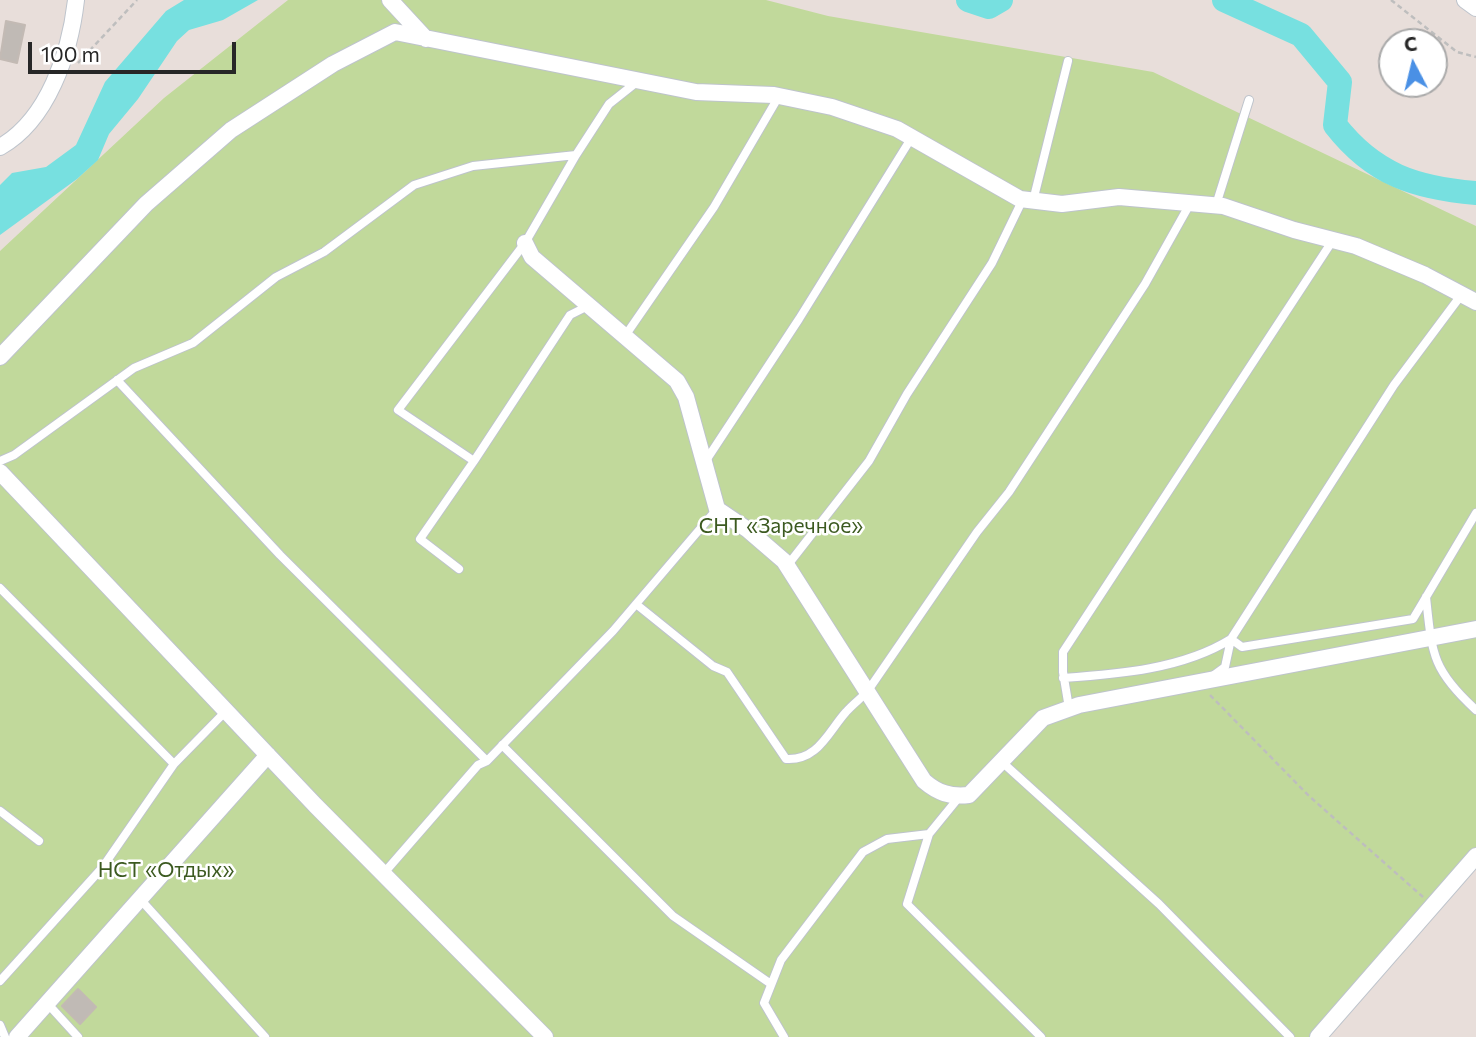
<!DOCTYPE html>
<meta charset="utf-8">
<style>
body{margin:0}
#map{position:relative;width:1476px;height:1037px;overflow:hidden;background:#e8deda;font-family:Commissioner,sans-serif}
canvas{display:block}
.north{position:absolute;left:1378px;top:28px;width:70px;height:70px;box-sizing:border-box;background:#fff;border:2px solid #a9a9a9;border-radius:50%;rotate:353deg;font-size:19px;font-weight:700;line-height:28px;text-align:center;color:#272727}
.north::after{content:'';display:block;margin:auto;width:24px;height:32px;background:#4a90e5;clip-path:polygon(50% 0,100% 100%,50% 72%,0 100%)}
.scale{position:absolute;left:28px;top:42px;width:208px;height:32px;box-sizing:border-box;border:4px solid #272727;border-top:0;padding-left:9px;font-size:21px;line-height:24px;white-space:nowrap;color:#272727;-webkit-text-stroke:5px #fff;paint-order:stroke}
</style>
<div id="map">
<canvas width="1476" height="1037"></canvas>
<div class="north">С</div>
<div class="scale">100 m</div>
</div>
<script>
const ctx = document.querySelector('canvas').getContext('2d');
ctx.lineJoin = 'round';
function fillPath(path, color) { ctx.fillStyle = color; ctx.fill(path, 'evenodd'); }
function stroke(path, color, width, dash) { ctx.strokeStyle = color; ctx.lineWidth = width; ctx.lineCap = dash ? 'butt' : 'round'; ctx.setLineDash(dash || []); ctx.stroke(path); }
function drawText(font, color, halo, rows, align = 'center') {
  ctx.font = font + ' Commissioner,sans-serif'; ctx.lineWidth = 5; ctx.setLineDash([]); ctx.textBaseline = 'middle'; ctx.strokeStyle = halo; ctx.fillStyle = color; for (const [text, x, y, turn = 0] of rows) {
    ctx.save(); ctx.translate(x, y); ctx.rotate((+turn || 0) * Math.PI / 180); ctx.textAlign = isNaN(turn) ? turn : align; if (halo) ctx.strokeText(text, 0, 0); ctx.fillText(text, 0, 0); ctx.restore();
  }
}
const green = new Path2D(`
 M288,0h478l62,16 325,56 323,154v623l-158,188h-1318v-786l164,-153z`);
const water = new Path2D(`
 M184,0h74l-35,20 -34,10 -12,11 -39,58 -29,35 -11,26 -21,19 -77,56v-50l12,-12 34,-6 30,-22 29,-63 61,-71z`);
const river = new Path2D(`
 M968,0l21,7 12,-7
 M1224,0l77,35 39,47 -5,43c39,50 81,63 141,68`);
const building = new Path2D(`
 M6,21l19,4 -8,38 -17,-4z
 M78,989l18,18 -16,17 -18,-18z`);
const path = new Path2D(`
 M1391,0l66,52 19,5
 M78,63l59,-63
 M1210,695l99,101 114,101`);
const lane = new Path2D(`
 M576,155l33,-51 29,-23
 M1033,201l35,-140
 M1216,205l33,-105
 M1462,294l-68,91 -163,254 11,8 171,-28 63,-106
 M625,336l89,-129 65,-111
 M117,380l163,175 207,206
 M0,461l14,-6 120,-87 59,-25 83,-66 48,-25 90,-67 59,-19 103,-11 -51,88 -127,167 76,51 96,-146 18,-9
 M705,462l94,-143 113,-182
 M787,566l82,-105 38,-67 85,-131 31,-64
 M459,569l-39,-30 54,-78
 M0,588l174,176
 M1426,597c6,57 6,73 50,113
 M636,604l77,62 14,6 59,87c32,2 42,-27 60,-47 6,-7 14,-13 21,-20l110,-160 32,-40 136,-208 46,-82
 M1214,675l11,-8 6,-28
 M1063,678c56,-4 120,-9 168,-39
 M1069,708l-6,-36v-20l270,-412
 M502,745l171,171 98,68
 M1002,762l157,142 131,133
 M0,811l39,30
 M929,834l31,-38
 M384,873l94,-108 9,-4 126,-130 104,-122
 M140,899l125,138
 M0,981l102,-113 72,-104 52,-53
 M47,1003l31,34
 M0,1025l5,12
 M784,1037l-20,-34 17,-43 82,-108 24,-13 42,-5 -22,70 134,133`);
const street = new Path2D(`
 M390,0l36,39
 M1465,0l11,8
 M0,147c48,-27 70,-94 76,-147
 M525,243l7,14 145,124 9,16 31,112 31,21 36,31 140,220c14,12 26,16 45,14l74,-77 36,-13 397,-76
 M0,357l146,-153 85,-74 102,-66 62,-32 301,60 78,3 58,12 65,22 123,70 42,5 57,-7 104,9 71,24 62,16 69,29 51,27
 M0,472l315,333 230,232
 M17,1037l251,-282
 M1318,1037l158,-181`);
const parkNames = [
 ["СНТ «Заречное»",781,526],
 ["НСТ «Отдых»",166,870]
];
fillPath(green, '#c1d99b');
fillPath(water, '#77e0e0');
stroke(river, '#77e0e0', 24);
fillPath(building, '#c0bab5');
stroke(building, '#c3bab4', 2);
stroke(lane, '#bec4cc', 10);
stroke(street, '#bec4cc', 18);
stroke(path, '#bebebe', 2.5, [5, 3.5]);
stroke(lane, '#fff', 8);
stroke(street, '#fff', 16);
drawText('21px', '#3c5a20', '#fff', parkNames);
</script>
